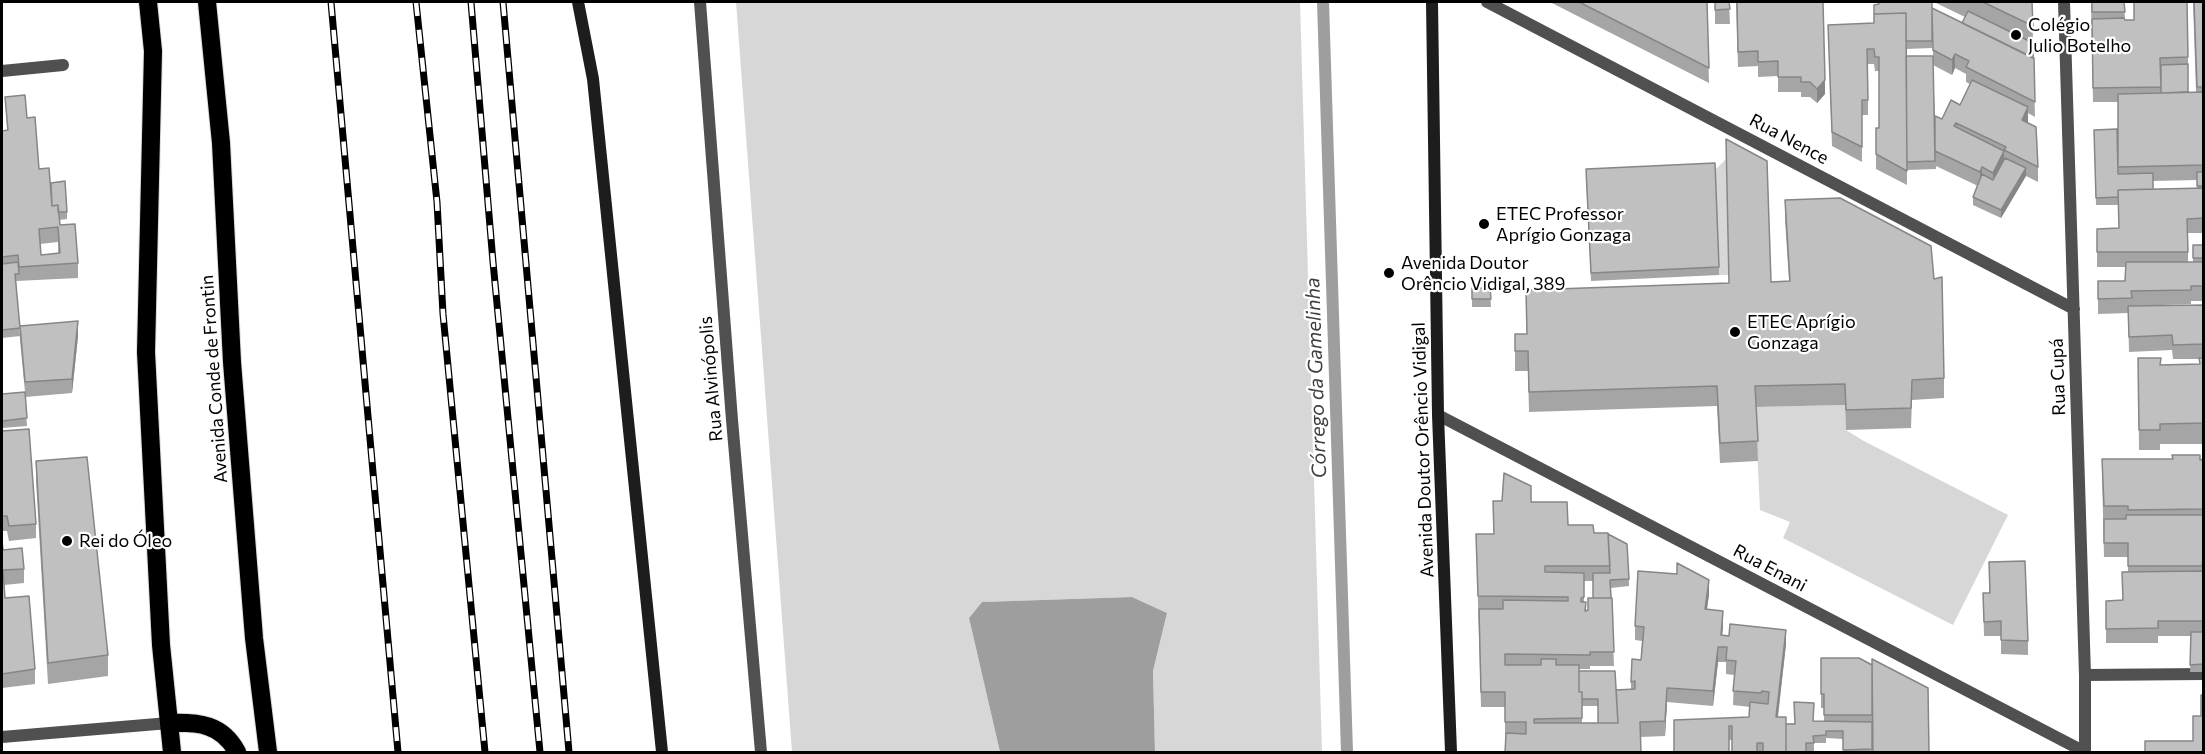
<!DOCTYPE html>
<meta charset="utf-8">
<style>
body{margin:0}
#map{position:relative;width:2205px;height:754px;overflow:hidden;background:#fff;font-family:Commissioner,sans-serif}
canvas{display:block}
.frame{position:absolute;inset:0;border:3px solid #000;pointer-events:none}
</style>
<div id="map">
<canvas width="2205" height="754"></canvas>
<div class="frame"></div>
</div>
<script>
const ctx = document.querySelector('canvas').getContext('2d');
ctx.lineJoin = 'round';
function fillPath(path, color) { ctx.fillStyle = color; ctx.fill(path, 'evenodd'); }
function stroke(path, color, width, dash) { ctx.strokeStyle = color; ctx.lineWidth = width; ctx.lineCap = dash ? 'butt' : 'round'; ctx.setLineDash(dash || []); ctx.stroke(path); }
function drawText(font, color, halo, rows, align = 'center') {
  ctx.font = font + ' Commissioner,sans-serif'; ctx.lineWidth = 4.5; ctx.setLineDash([]); ctx.textBaseline = 'middle'; ctx.strokeStyle = halo; ctx.fillStyle = color; for (const [text, x, y, turn = 0] of rows) {
    ctx.save(); ctx.translate(x, y); ctx.rotate((+turn || 0) * Math.PI / 180); ctx.textAlign = isNaN(turn) ? turn : align; if (halo) ctx.strokeText(text, 0, 0); ctx.fillText(text, 0, 0); ctx.restore();
  }
}
const green = new Path2D(`
 M736,2h564l22,750h-167l-2,-81 14,-58 -35,-16 -150,5 -13,16 31,134h-208z
 M1726,159l3,116h-10l-4,-105z
 M1845,405l1,25 16,10 146,75 -55,110 -170,-87 7,-16 -30,-12 -5,-103z`);
const water = new Path2D(`
 M1132,597l35,16 -14,58 2,81h-155l-31,-134 13,-16z`);
const stream = new Path2D(`
 M1323,2l24,750`);
const street = new Path2D(`
 M700,2l32,418 29,332
 M1487,2l587,307
 M2064,2l21,673v77
 M2,71l61,-6
 M1438,415l647,337
 M2085,675l119,-1
 M2,737l167,-14`);
const secondary = new Path2D(`
 M578,2l15,77 69,673
 M1432,2l6,413 13,337`);
const highway = new Path2D(`
 M148,2l5,49 -7,301 15,293 11,107
 M207,2l14,141 11,219 22,276 14,114
 M169,723c30,-1 53,1 68,29`);
const rail = new Path2D(`
 M331,2l67,750
 M416,2l21,200 6,112 42,438
 M471,2l22,260 47,490
 M503,2l66,750`);
const wall = new Path2D(`
 M1550,2h157l2,81z
 M1715,2h14l1,22h-15z
 M1736,2l89,92 -8,9 -7,-6h-9v-5h-23v-16l-20,1v-11l-20,1z
 M1932,2v46l-26,1v7h27l-1,-48 30,15 3,-6 -31,-15h98l3,115 -7,-4 -1,10 11,44v15l-12,-6 -25,42 -28,-13v-8l5,-11 -42,-20v3l-29,1v15l-31,-16v-41h3v-57h-4l-1,-7h-6v51h-6v47l-30,-16 -4,-121 46,-2 5,-19zM1933,65l19,10 3,-7 11,6v8l4,2 -10,21 -18,14 -7,1z
 M2091,2h33l1,18 63,37v35h8l-3,-90h11v231h-16v29h5v-17h11v56h-13v3l-59,2 72,-1v139h-44v6h-21l-1,-92 23,7 38,-1v-5h-26l-1,-9 -43,2 -1,-39 -30,1v-33h27l1,-14h-29v-38l22,-1 -1,-23h-22l-2,-75 24,44v-72h-25zM2197,180v8l-44,1v-8z
 M5,97l22,21 12,51 12,14 16,29v7l-8,1 1,5 18,38v15l-62,3 4,55 -18,2v-207l5,-1zM58,242v11l-17,2 -1,-11z
 M1726,139l45,143 18,-1 -4,-61v-20l159,178v20l-32,2 -1,28 -65,2 -1,-25 -89,2 2,54 -38,2 -3,-57 -188,6 -1,-41h-13v-37h12l-1,-44 203,-6z
 M1586,176l133,91v8l-128,6z
 M1472,288h18l1,19h-19z
 M20,326l58,10 -6,57 -47,4 2,29 -25,2v-34l23,-2 -5,-52z
 M2,431l34,93v14l-27,3 -2,-10h-5z
 M2204,459v213h-14l1,-36h-33v7h-52v-42l16,-1 6,-28v-15h-24l-2,-84z
 M36,461l72,194v21l-60,8 -12,-203z
 M1531,502l37,23 26,8 35,46v7l-18,2 3,78h-24v3h-11v10l37,13 15,-3v-7l10,-22 1,-19 -7,-1v-14l74,-32 -2,15 16,17 -1,9 64,9 -8,73 8,7 28,-3 10,1v-14h-3v-50l51,7v88h-29v-14l-17,-1v5h-12v8h-8v2h-74v-13h-3l-55,13 75,-36 1,-10 -17,-2 1,-30 -8,-1v-12h-8l-5,44 -46,-4 -2,34 -24,1h-136v-30h-24l-5,-173h18zM1584,581h9v17l-5,12h-2l-2,-8zM1582,706h16v17h-16z
 M2,541l1,9 21,19v14l-20,2 1,13 30,71v15l-33,4z
 M1989,562l39,79v14l-27,-1v-18h-17l-1,-43h6z`);
const shadedWall = new Path2D(`
 M1955,54v14l-3,7v-15z
 M1825,80v14l-8,9v-14z
 M2028,107v15l-6,12v-14z
 M2004,151v14l-11,23v-15z
 M1982,167v15l-2,4v-14z
 M2026,168v8l-25,42v-8z
 M78,321v15l-6,57v-14z
 M1709,580v14l-4,30v-15z
 M1723,611v15l-2,23v-14z
 M1786,630v14l-10,87v-14z
 M1718,647v15l-5,44v-15z
 M1667,688v14l-2,34v-15z`);
const building = new Path2D(`
 M1579,2h128l2,66z
 M1715,2h14l1,7 -15,1z
 M1737,2h86l2,78 -8,9 -7,-7h-9v-5h-23v-16l-20,1v-11l-20,1z
 M1879,2h53v39h-26v-28l-32,1v7v-16l5,-1z
 M1983,2h49l1,24z
 M2092,2h32l1,10h-33z
 M2134,2h53l1,55 -28,1 1,29 -68,1 -1,-69 32,-1 1,2h9z
 M2194,2h10v85h-7z
 M1932,8l102,50 1,44 -69,-35 3,-6 -14,-7 -3,6 -19,-10z
 M1968,11l65,32v15l-71,-35z
 M1906,13l1,158 -31,-17v-26h3v-71h-4l-1,-8h-7l1,51h-6v47l-30,-15 -4,-107 46,-2v-9z
 M1906,56h27l2,105 -28,1z
 M2188,64v28l-27,1v-28z
 M1972,80l56,27 -6,13 14,7 2,40 -34,-17 2,-3 -50,-24 -2,3 50,25 -11,22 -11,-6 -2,5 -45,-21v-35l7,3 9,-19 9,5z
 M2204,92v73l-86,2v-73z
 M25,95l2,23 8,-1 4,52 10,-1 3,38 6,-1 2,20 15,-1 3,39 -59,4 -1,-12 -16,2v-126l6,-1 -3,-33zM58,227l2,26 -19,2 -2,-26z
 M2117,129l1,45 35,-1v16l-35,1v7l-22,1 -2,-68z
 M1726,139l41,22 4,121 19,-1 -5,-81 55,-2 91,48 3,33 8,-2 2,101 -32,2 -1,28 -65,2 -1,-26 -90,2 3,55 -38,2 -3,-57 -188,6 -1,-41h-13v-17h12l-1,-44 203,-7z
 M2005,158l21,10 -25,42 -28,-13 9,-23 11,6z
 M1715,163l4,104 -128,6 -5,-104z
 M2197,172h7v14h-7z
 M65,181l2,31h-9v-7l-6,1 -1,-23z
 M2204,188v30l-17,1 1,33h-91v-23l22,-1 -1,-38z
 M2193,245h11v13h-11z
 M18,262l1,12h-4l5,54 -18,2v-66z
 M2126,262h78v24h-13v4l-60,1 1,7 -34,1v-18h27z
 M1472,288h18l1,11h-19z
 M2204,305v39l-31,1 -1,-10 -43,2 -1,-31z
 M78,321l-6,58 -47,3 -5,-56z
 M2138,358h23l-1,7 40,-1 -1,-6h5v65l-44,1v6h-21z
 M25,392l2,26 -25,3v-27z
 M29,429l7,95 -27,2 -2,-10h-5v-85z
 M2172,455h28v5l4,-1v50l-76,1v-4h-24l-2,-47h71z
 M87,457l21,198 -60,8 -12,-202z
 M1504,473l27,13v16h36l1,23h25l1,8h14l2,33h-65v6l39,1v24l-3,1v4h5l-1,9 3,-1v-12h24l2,54h-24v3l-85,-1v11h36v-6h15v6h23v27h3v26l-48,1v4h84l-2,-33 19,-1v-8l-4,1 1,-23 9,1 3,-33 -9,-1 3,-55 39,3v-11l32,17 -4,29 18,2 -2,24 8,1 1,-12 56,6 -10,87h10v36h-23v-10h-6v10h-25v-27h-3v27h-55v-33l75,-3 1,-15 18,2 1,-12 -7,-1 -1,2 -28,-2 3,-30 -10,-1 1,-13h-9l-5,44 -46,-3 -2,33 -25,1 1,31h-136l1,-20 20,1v-12h-21v-30h-24l-2,-83h24v-9l65,1v-4l-90,-1 -2,-62h18l-1,-33h9z
 M2126,515h78v42l-2,9h-74v-23h-24v-24h22z
 M1608,534l19,10 2,35 -19,1 1,18h-18v-25h17z
 M2,541l1,9 19,-2 2,21 -21,1 2,28 24,-2 6,73 -33,5z
 M2025,561l3,80 -27,-1v-19l-17,1 -1,-29h7l-1,-31z
 M2204,571v50h-46v7l-52,1v-28l17,-1 -1,-28z
 M2191,632h13v32l-14,1z
 M1821,658h38l13,7v50h-48v-21h-3z
 M1872,659l56,29 1,65h-56z
 M1579,671h36l3,52h-20v-24h-16v-7h-3z
 M2201,695h3v58h-59v-12h48v-25h8z
 M1794,702l20,1 -1,18 59,1v27l-29,1v-19h-17v4l-13,1 1,7h-8v10h-20v-29h9z`);
const markers = [
 [2016,35,6,"#000"],
 [1484,224,6,"#000"],
 [1389,273,6,"#000"],
 [1735,332,6,"#000"],
 [67,541,6,"#000"]
];
const poiNames = [
 ["Colégio",2028,25],
 ["Julio Botelho",2028,46],
 ["ETEC Professor",1496,214],
 ["Aprígio Gonzaga",1496,235],
 ["Avenida Doutor",1401,263],
 ["Orêncio Vidigal, 389",1401,284],
 ["ETEC Aprígio",1747,322],
 ["Gonzaga",1747,343],
 ["Rei do Óleo",79,541]
];
const streetNames = [
 ["Rua Nence",1789,139,28],
 ["Rua Cupá",2058,377,-92],
 ["Avenida Conde de Frontin",214,379,-94],
 ["Rua Alvinópolis",711,379,-95],
 ["Avenida Doutor Orêncio Vidigal",1423,450,-92],
 ["Rua Enani",1770,568,28]
];
const waterNames = [
 ["Córrego da Gamelinha",1316,378,-92]
];
fillPath(green, '#d7d7d7');
fillPath(water, '#9e9e9e');
stroke(stream, '#9e9e9e', 12);
stroke(highway, '#dbdbdb', 20);
stroke(street, '#505050', 12);
stroke(secondary, '#1d1d1d', 12);
stroke(highway, '#000', 18);
stroke(rail, '#000', 7);
stroke(rail, '#fff', 4.5, [14]);
fillPath(wall, '#a5a5a5');
fillPath(shadedWall, '#868686');
fillPath(building, '#c0c0c0');
stroke(building, '#868686', 1.5);
for (const [x, y, r, color] of markers) { const dot = new Path2D(); dot.arc(x, y, r, 0, 2 * Math.PI); ctx.fillStyle = color; ctx.fill(dot); stroke(dot, '#fff', 2); }
drawText('18px', '#000', '#fff', poiNames, 'left');
drawText('18px', '#000', '#fff', streetNames);
drawText('italic 20px', '#3f3f3f', '#fff', waterNames);
</script>
